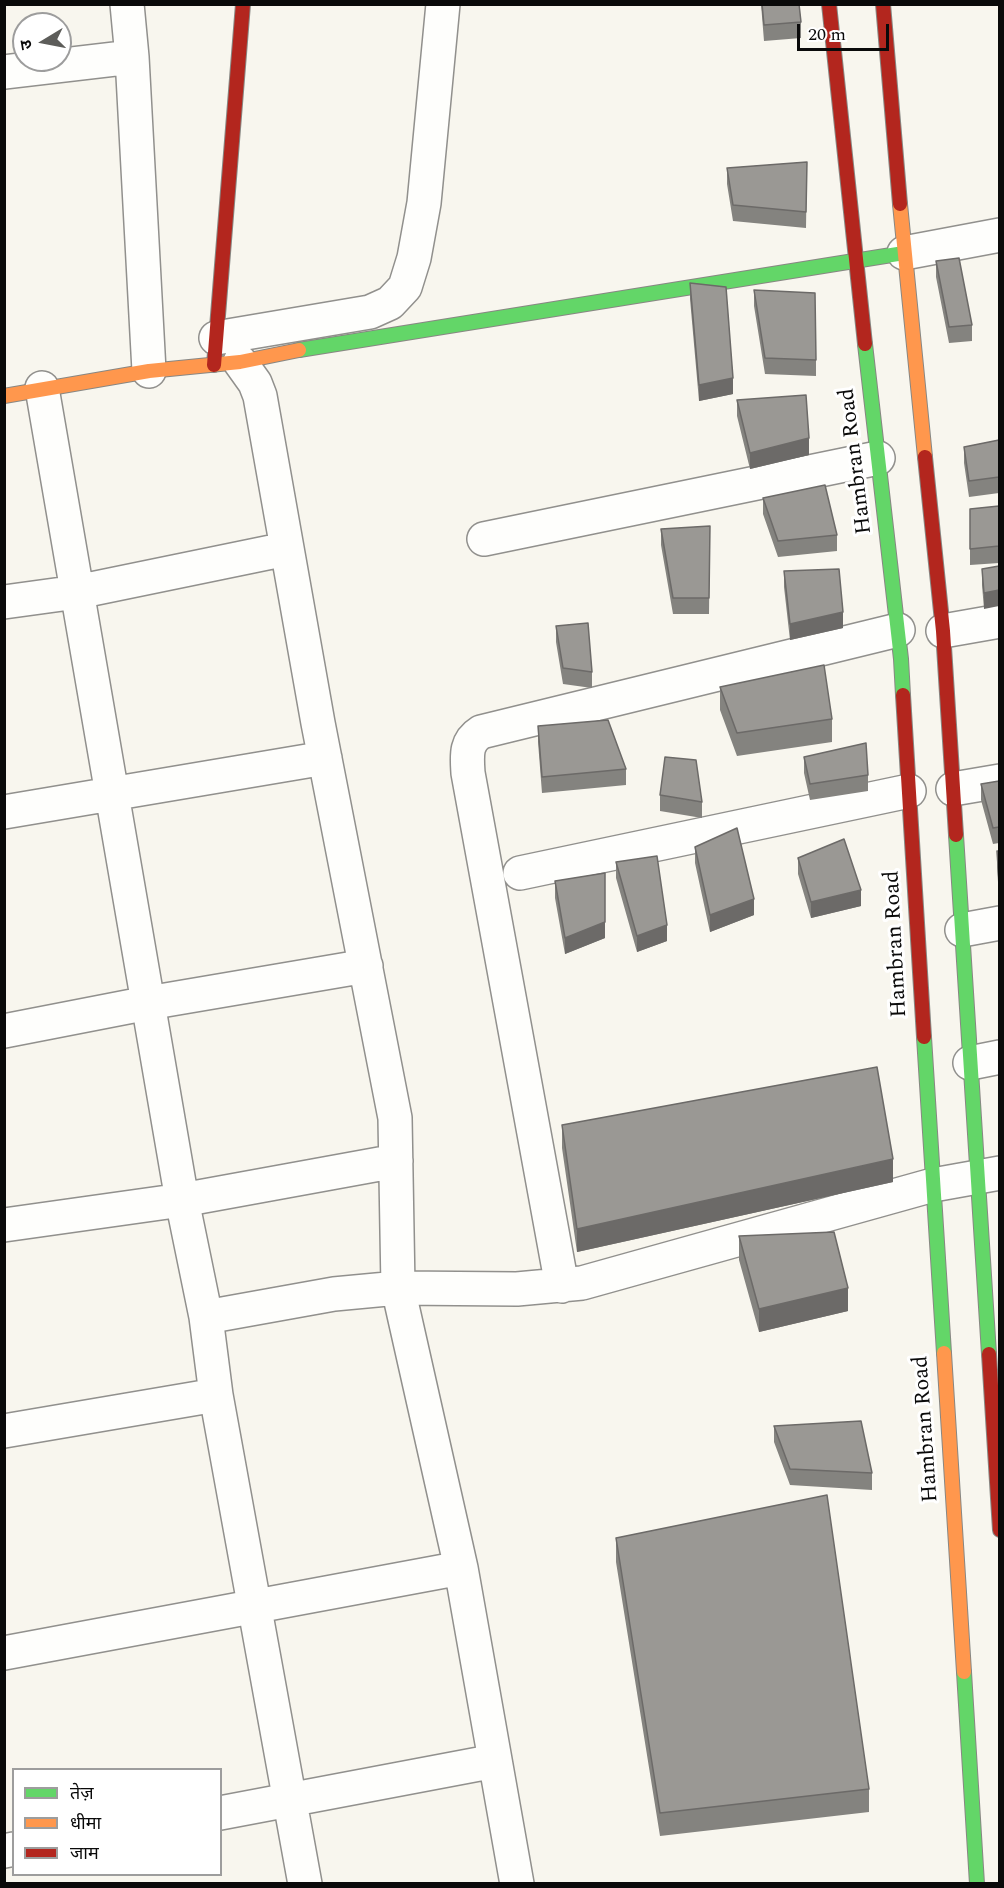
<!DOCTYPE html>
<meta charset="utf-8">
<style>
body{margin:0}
#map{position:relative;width:1004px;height:1888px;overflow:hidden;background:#f8f6ee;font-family:Spectral,"Noto Sans Devanagari",serif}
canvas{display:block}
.frame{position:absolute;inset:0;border:6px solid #0a0a0a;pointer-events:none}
.legend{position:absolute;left:12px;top:1768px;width:210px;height:108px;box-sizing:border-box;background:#fff;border:2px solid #9d9d9d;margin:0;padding:8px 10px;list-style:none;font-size:18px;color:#0a0a0a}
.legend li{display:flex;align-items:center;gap:12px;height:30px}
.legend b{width:30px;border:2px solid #9d9d9d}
.north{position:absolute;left:12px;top:12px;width:60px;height:60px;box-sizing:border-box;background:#fff;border:2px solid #9d9d9d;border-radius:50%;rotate:260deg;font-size:16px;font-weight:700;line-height:24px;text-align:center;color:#0a0a0a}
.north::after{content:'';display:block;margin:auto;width:21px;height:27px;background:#5d5d5a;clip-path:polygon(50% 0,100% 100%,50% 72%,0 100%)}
.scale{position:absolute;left:797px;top:24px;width:92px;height:27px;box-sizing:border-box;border:3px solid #0a0a0a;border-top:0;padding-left:8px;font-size:18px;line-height:21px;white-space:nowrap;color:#0a0a0a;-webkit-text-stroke:4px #fff;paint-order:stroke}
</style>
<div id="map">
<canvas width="1004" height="1888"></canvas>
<div class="frame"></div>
<ul class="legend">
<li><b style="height:8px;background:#63d668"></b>तेज़</li>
<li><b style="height:8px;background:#ff974d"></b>धीमा</li>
<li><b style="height:8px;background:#b3261e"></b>जाम</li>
</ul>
<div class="north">उ</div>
<div class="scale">20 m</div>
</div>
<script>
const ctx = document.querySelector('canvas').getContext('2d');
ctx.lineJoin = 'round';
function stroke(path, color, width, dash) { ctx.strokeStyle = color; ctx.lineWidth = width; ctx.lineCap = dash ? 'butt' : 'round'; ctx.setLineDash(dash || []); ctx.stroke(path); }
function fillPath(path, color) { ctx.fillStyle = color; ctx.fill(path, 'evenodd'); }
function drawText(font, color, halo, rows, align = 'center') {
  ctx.font = font + ' Spectral,serif'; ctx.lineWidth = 6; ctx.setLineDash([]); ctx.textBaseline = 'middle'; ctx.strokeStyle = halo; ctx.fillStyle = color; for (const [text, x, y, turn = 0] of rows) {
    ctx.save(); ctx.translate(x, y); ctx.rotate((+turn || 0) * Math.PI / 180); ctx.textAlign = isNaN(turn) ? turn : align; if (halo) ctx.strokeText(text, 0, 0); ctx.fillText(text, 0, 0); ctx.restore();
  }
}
const street = new Path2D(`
 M127,4l5,53 17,314
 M4,72l128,-15
 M904,253l96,-18
 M216,338l154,-26 20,-9 15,-16 9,-29 10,-55 19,-199
 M42,388l140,812 24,117 10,78 89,489
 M484,539l394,-81
 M4,602l73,-10 209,-43
 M943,631l57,-10
 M953,789l47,-8
 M4,812l321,-54
 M520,873l389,-82
 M962,930l38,-7
 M4,1031l144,-28 218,-37
 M970,1063l30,-6
 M4,1225l178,-25 214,-39
 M562,1286l-94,-513c-1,-17 -3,-31 13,-41l417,-102
 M206,1317l128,-23 64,-6 119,1 65,-6 351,-98 67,-12
 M4,1431l212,-36
 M461,1568l56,316
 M4,1653l457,-85 -63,-280 -3,-170 -77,-395 -58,-327 -5,-13 -15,-21
 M220,1813l275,-52
 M4,1851l10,-2`);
const fast = new Path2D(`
 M865,344l36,315 2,36
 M299,350l605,-97
 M956,835l33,519
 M924,1037l20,316
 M964,1672l13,212`);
const slow = new Path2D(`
 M900,204l25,253
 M4,396l145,-25 91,-9 59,-12
 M944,1353l20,319`);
const jam = new Path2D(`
 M829,4l36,340
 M883,4l17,200
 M214,365l29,-361
 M925,457l18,174 13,204
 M903,695l21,342
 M989,1354l11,176`);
const wall = new Path2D(`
 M761,4h38l2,18v16l-37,3z
 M807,162l-1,66 -73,-7 -6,-37v-16z
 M936,261l36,64v16l-23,2 -13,-66z
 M690,283l43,111 -34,7 -9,-102z
 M754,290l62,70v16l-51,-2 -11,-68z
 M737,400l72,55 -59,14 -13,-53z
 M999,440v53l-30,4 -5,-34v-16z
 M763,498l74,37v16l-59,6 -15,-43z
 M999,506v57l-29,2v-56z
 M710,526l-1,88h-36l-12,-69v-16z
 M999,566l-15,43 -2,-24v-16z
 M784,571l59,57 -53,12 -6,-53z
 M556,626l36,46v16l-29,-4 -7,-42z
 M999,635v28l-1,-4v-23z
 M720,687l112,32v23l-95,14 -17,-46z
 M538,726l88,43v16l-84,8 -4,-51z
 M804,757l64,18v16l-58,9 -6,-27z
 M999,781v62l-6,1 -12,-44v-16z
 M660,795l42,7v16l-42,-7z
 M695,847l59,68 -44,17 -15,-69z
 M997,851h2v46l-2,-30z
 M798,858l63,48 -50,12 -13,-44z
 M616,862l51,79 -30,11 -21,-74z
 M605,873v65l-40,16 -10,-56v-17z
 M562,1125l331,57 -316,70 -15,-104z
 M739,1236l109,75 -89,21 -20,-72z
 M774,1426l98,47v17l-82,-5 -16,-43z
 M616,1538l253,251v23l-209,24 -44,-274z`);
const shadedWall = new Path2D(`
 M733,378v16l-34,7v-16z
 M809,438v17l-59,14v-16z
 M999,590v16l-15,3v-16z
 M843,612v16l-53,12v-16z
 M861,890v16l-50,12v-16z
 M754,899v16l-44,17v-17z
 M605,922v16l-40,16v-16z
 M667,925v16l-30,11v-16z
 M893,1159v23l-316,70v-23z
 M848,1288v23l-89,21v-23z`);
const building = new Path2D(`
 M762,4h37l2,18 -37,3z
 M807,162l-1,50 -73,-7 -6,-37z
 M959,258l13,67 -23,2 -13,-66z
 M690,283l36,4 7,91 -34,7z
 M754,290l61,3 1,67 -51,-2z
 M806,395l3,43 -59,15 -13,-53z
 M999,440v37l-30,4 -5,-34z
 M825,485l12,50 -59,6 -15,-43z
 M999,506v40l-29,3v-40z
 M710,526l-1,72h-36l-12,-69z
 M999,566v24l-15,3 -2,-24z
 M839,569l4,43 -53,12 -6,-53z
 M588,623l4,49 -29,-4 -7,-42z
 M824,665l8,54 -95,14 -17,-46z
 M608,720l18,49 -84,8 -4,-51z
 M866,743l2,32 -58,9 -6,-27z
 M665,757l31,3 6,42 -42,-7z
 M999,781v46l-6,1 -12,-44z
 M737,828l17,71 -44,16 -15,-68z
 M844,839l17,51 -50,12 -13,-44z
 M997,851h2v30z
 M657,856l10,69 -30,11 -21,-74z
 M605,873v49l-40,16 -10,-57z
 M877,1067l16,92 -316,70 -15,-104z
 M834,1232l14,56 -89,21 -20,-73z
 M861,1421l11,52 -82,-4 -16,-43z
 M827,1495l42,294 -209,24 -44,-275z`);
const streetNames = [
 ["Hambran Road",857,461,-97],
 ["Hambran Road",897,944,-93],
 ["Hambran Road",927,1429,-94]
];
stroke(street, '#91908d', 36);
stroke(fast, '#888783', 16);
stroke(slow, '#888783', 16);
stroke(jam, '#888783', 16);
stroke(street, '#fefefc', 33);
stroke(fast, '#63d668', 14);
stroke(slow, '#ff974d', 14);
stroke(jam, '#b3261e', 14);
fillPath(wall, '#84837f');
fillPath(shadedWall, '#6c6a68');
fillPath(building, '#9a9894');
stroke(building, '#6c6a68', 1.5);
drawText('22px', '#0a0a0a', '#fff', streetNames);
</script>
